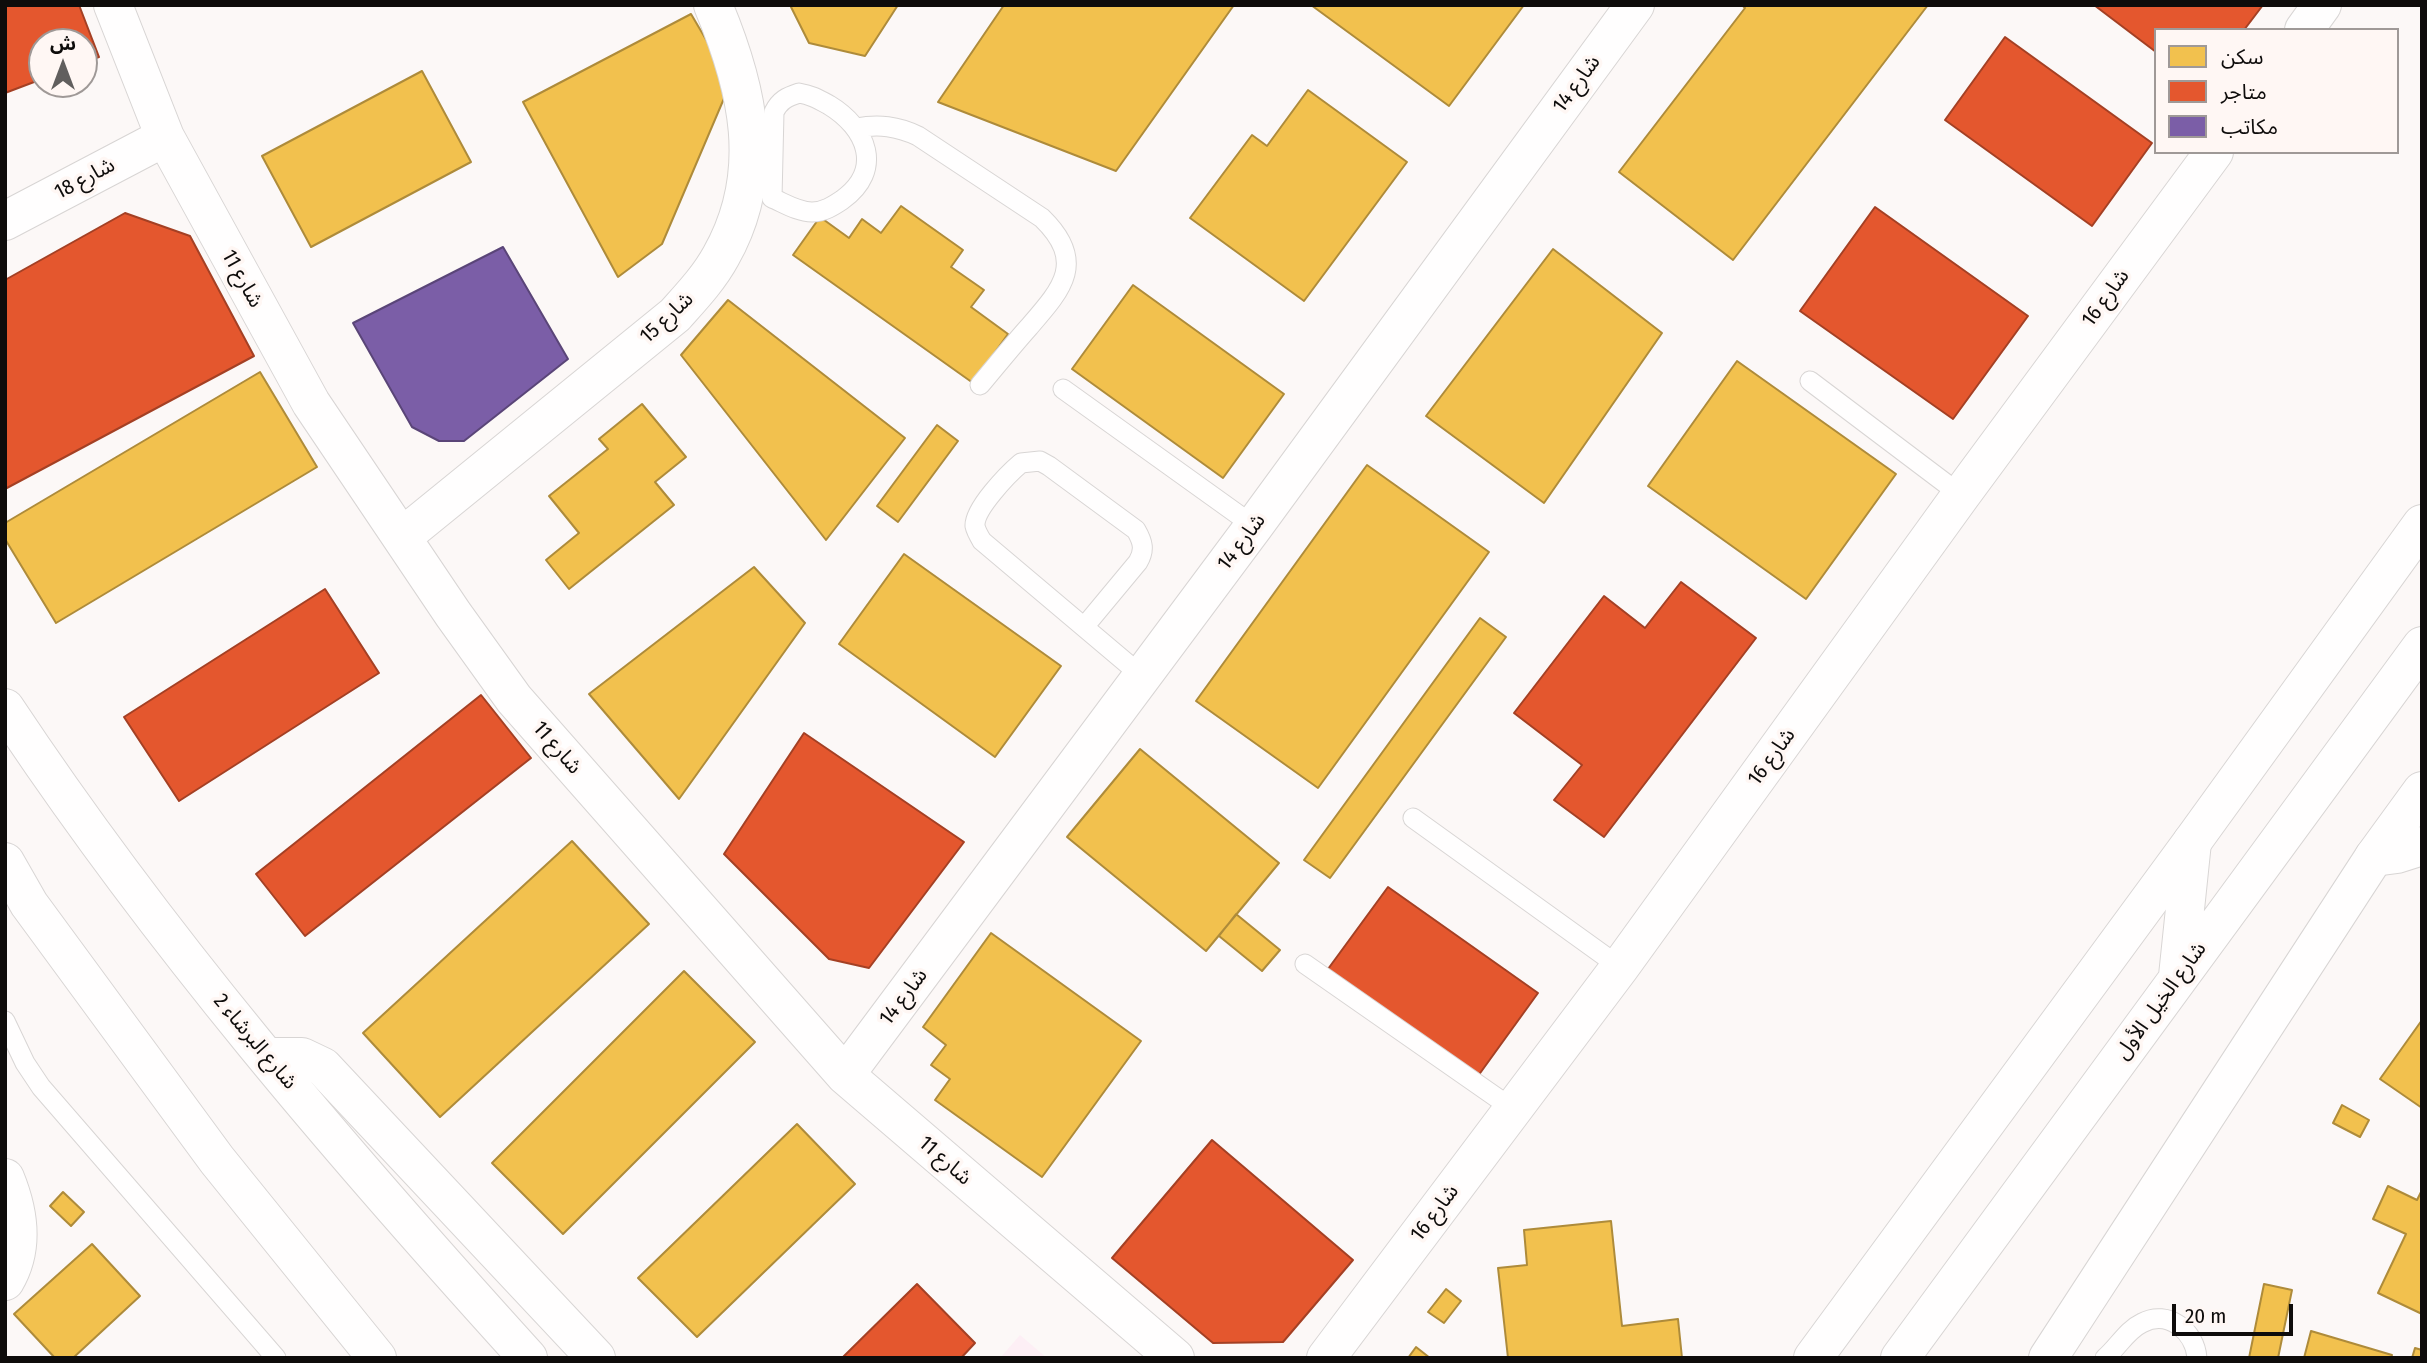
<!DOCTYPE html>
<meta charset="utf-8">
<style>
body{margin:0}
#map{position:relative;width:2427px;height:1363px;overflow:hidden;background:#fcf8f7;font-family:"Fira Sans Condensed","Noto Sans Arabic",sans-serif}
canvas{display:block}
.frame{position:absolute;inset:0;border:7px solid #0e0c0b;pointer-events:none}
.legend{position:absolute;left:2154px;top:28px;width:245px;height:126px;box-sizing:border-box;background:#fff7f4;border:2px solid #9f9997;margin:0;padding:9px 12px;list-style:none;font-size:21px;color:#0e0c0b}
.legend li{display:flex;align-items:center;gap:14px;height:35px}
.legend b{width:35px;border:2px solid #9f9997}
.north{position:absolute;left:28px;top:28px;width:70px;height:70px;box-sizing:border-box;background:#fff7f4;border:2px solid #9f9997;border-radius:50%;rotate:0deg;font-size:19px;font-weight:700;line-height:28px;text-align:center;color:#0e0c0b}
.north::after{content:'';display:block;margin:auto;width:24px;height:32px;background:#615f5e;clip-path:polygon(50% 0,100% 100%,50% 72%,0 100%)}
.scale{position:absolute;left:2172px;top:1304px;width:121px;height:32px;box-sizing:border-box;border:4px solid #0e0c0b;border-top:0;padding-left:9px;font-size:21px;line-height:24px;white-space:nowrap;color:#0e0c0b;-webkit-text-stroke:5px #fff7f4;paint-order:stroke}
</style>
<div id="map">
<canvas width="2427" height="1363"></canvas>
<div class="frame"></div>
<ul class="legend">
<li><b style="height:19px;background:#f2c14e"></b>سكن</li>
<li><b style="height:19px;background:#e4572e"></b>متاجر</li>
<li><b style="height:19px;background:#7b5ea7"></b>مكاتب</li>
</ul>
<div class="north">ش</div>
<div class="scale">20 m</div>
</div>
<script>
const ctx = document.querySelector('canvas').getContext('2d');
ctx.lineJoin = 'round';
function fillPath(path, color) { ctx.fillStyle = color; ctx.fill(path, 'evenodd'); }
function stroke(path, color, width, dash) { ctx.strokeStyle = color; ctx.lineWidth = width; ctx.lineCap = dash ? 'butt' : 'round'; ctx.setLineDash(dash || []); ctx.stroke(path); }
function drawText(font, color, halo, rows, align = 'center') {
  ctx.font = font + ' "Fira Sans Condensed","Noto Sans Arabic",sans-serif'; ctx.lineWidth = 7; ctx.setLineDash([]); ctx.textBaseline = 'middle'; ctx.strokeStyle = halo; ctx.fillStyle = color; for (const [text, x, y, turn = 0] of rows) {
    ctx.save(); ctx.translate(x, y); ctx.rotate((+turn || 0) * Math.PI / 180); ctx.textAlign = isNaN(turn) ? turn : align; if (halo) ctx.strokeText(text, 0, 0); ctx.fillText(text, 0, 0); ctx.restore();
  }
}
const commercial = new Path2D(`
 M1020,1335l27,23h-47z`);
const homes = new Path2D(`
 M790,5h108l-33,51 -56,-13z
 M1004,5h230l-118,166 -178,-69z
 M1311,5h213l-75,101z
 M1742,5h186l-195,255 -114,-88 126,-164z
 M691,14l40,68 -69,162 -44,33 -95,-175z
 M422,71l49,91 -160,85 -49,-91z
 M1308,90l99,72 -103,139 -114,-83 62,-83 15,11z
 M901,206l62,44 -12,17 33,23 -13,17 37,27 -35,49 -180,-128 27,-38 29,21 13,-19 19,14z
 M1553,249l109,84 -118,170 -118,-87z
 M1133,285l151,109 -61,84 -151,-109z
 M728,300l177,138 -79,102 -145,-185z
 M1737,361l159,113 -90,125 -158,-113z
 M260,372l57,95 -261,156 -51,-84v-16z
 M642,404l44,53 -31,25 19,23 -105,84 -23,-29 33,-27 -30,-37 59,-47 -9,-10z
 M937,425l21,16 -60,81 -21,-16z
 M1367,465l122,87 -171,236 -122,-87z
 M904,554l157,112 -66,91 -156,-113z
 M754,567l51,56 -126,176 -90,-105z
 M1480,618l26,19 -176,241 -26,-18z
 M1140,749l139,114 -73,88 -139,-114z
 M572,841l77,83 -209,193 -77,-84z
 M1236,914l44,36 -18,21 -43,-35z
 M991,933l150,108 -99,136 -107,-77 15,-21 -19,-14 15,-20 -23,-18z
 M684,971l71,71 -192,192 -71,-71z
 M2422,1020v88l-42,-29z
 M2342,1105l27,15 -9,17 -27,-14z
 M797,1124l58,60 -158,153 -59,-59z
 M2388,1186l29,14 5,-10v124l-44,-21 28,-59 -33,-15z
 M63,1192l21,20 -13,14 -21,-20z
 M1611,1221l11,105 56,-7 4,39h-174l-10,-90 29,-3 -3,-35z
 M92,1244l48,52 -67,62h-18l-41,-44z
 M2264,1284l28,6 -14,68h-29z
 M1446,1289l15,12 -17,22 -16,-11z
 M2311,1331l81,24 -1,3h-87z
 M1416,1347l14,11h-22z
 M2415,1348l7,2v8h-10z`);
const shops = new Path2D(`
 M5,5h74l20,52 -15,5v-20h-42v37l-37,14z
 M2094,5h169l-19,25h-88v22z
 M2005,37l147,106 -60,83 -147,-106z
 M1875,207l153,109 -75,103 -153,-108z
 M125,213l65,23 64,120 -249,133v-209z
 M1681,582l75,56 -152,199 -50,-37 28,-35 -68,-52 90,-117 41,32z
 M325,589l54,84 -200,128 -55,-84z
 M481,695l50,63 -226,178 -49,-62z
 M804,733l160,109 -95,126 -40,-9 -105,-105z
 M1388,887l150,106 -60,83 -150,-107z
 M1212,1140l141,120 -70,82 -70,1 -101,-85z
 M917,1284l58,59 -14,15h-119z`);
const offices = new Path2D(`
 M503,247l65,112 -104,82h-25l-27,-14 -59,-104z`);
const lane = new Path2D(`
 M799,93c12,2 19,6 30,12 38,23 55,65 13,95 -9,6 -18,12 -30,12 -14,0 -28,-9 -40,-14l2,-86c6,-12 13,-15 25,-19z
 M856,128c23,-4 41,-2 62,8l124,82c45,44 20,71 -13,109 -17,19 -33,39 -49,58
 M1810,381l151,114
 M1063,389l191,137
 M1084,627l54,-65c7,-12 5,-20 -2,-32l-87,-64 -9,-5 -19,2c-13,11 -47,46 -46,63 1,5 4,10 7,15l160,135
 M1413,818l207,149
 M1305,964l208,145
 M5,1021l20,42 16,24 235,271
 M2105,1358c13,-11 22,-28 37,-35 26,-14 53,8 55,35`);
const street = new Path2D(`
 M113,5l52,132 146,266 142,211 61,85 331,376 330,283
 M2304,30l18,-25
 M5,221l160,-84
 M402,537l273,-222c17,-19 34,-37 46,-59 47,-83 27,-168 -8,-251
 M2374,857l23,-3 25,-8
 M268,1057h34l21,10 273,291
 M845,1075l409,-549 381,-521
 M5,1178c14,34 19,71 0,103
 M1326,1358l294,-391 341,-472 253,-343
 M1813,1358l379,-516 230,-318`);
const secondary = new Path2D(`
 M5,708c154,232 336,444 523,650
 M5,862l24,42 188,256 160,198
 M2178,976l14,-134
 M1900,1358l522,-712
 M2048,1358l326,-501 48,-66`);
const streetNames = [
 ["شارع 14",1577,84,-54],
 ["شارع 18",85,179,-28],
 ["شارع 11",242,279,61],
 ["شارع 16",2106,298,-54],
 ["شارع 15",667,318,-43],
 ["شارع 14",1242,542,-53],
 ["شارع 11",557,748,49],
 ["شارع 16",1772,757,-54],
 ["شارع 14",904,997,-53],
 ["شارع الخيل الأول",2161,1001,-54],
 ["شارع البرشاء 2",255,1042,50],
 ["شارع 11",945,1161,41],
 ["شارع 16",1435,1213,-53]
];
fillPath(commercial, '#fdeff5');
fillPath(homes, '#f2c14e');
stroke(homes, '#ae8b3a', 2);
fillPath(shops, '#e4572e');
stroke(shops, '#a44024', 2);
fillPath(offices, '#7b5ea7');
stroke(offices, '#5a4578', 2);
stroke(lane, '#d8d5d4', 21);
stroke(street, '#d8d5d4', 40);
stroke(secondary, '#d8d5d4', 40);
stroke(lane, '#fffefe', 19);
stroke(street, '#fffefe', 38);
stroke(secondary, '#fffefe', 38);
drawText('21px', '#0e0c0b', '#fff7f4', streetNames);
</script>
